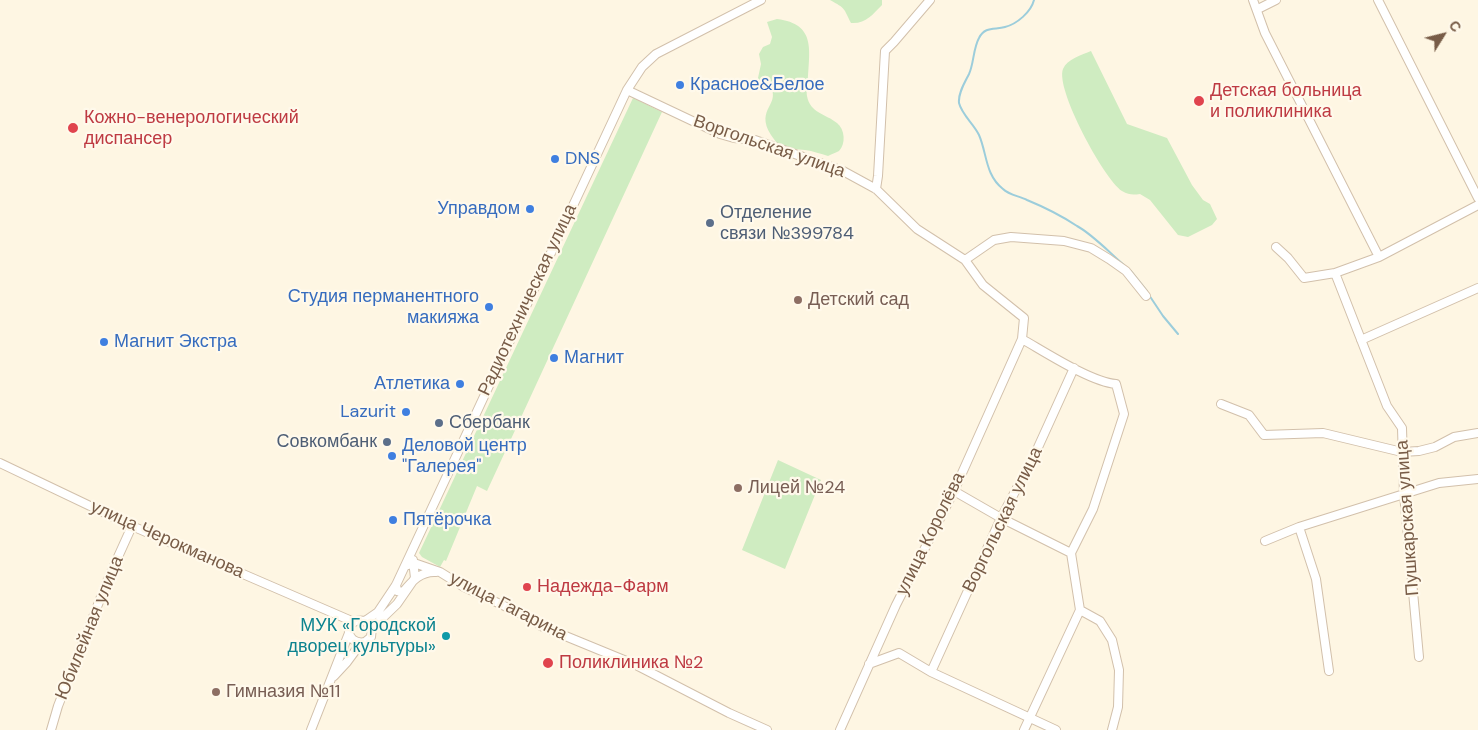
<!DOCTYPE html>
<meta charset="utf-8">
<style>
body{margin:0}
#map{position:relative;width:1478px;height:730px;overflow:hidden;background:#fef6e3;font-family:"DM Sans",sans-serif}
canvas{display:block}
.north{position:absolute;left:1418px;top:10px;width:50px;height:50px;-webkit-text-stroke:4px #fff9eb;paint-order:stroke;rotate:54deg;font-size:14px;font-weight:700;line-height:20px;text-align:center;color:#785c47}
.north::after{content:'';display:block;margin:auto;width:18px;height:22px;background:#785c47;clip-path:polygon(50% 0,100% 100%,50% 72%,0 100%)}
</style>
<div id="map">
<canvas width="1478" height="730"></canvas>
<div class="north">С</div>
</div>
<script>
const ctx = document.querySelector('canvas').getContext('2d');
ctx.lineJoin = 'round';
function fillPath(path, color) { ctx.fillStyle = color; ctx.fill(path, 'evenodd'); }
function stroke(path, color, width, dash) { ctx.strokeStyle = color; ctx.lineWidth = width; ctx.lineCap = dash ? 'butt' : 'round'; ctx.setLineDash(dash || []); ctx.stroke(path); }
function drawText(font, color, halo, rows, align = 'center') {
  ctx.font = font + ' "DM Sans",sans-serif'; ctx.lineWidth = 4.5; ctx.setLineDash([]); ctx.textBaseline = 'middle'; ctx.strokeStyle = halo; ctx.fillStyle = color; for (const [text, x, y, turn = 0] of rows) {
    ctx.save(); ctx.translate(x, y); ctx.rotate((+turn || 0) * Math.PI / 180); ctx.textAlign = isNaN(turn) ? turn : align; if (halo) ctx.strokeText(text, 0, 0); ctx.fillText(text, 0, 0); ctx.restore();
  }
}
const green = new Path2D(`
 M830,0h52v5c-10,10 -16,19 -31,18 -8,-16 -5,-14 -21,-23z
 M777,19c40,5 32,32 31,62 0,4 -2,10 -1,15 3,17 19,18 30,27 8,6 9,21 2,28 -3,2 -8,3 -11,5 -7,-2 -15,-5 -23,-6 -7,-1 -17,0 -23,-3 -5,-3 -8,-8 -11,-12 -17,-27 12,-30 -2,-51l-6,3 -5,-9 3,-14 -2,-10 4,-7 7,-3 2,-7 -5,-15z
 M1091,51l36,73 40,14 25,47 11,15 7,4 7,15 -5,6 -24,12 -10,-2 -28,-35 -10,-6c-7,1 -11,1 -18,-3 -18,-12 -67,-102 -59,-122 4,-10 19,-14 28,-18z
 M633,98l29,14 -175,379 -10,-5 -31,75 -2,-1 -4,7 -18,-10 -3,-4z
 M778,460l43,20 -36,89 -43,-19z`);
const stream = new Path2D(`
 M1034,0c-3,12 -17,24 -29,27 -10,3 -20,-1 -26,11 -6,11 -5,25 -10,36 -4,8 -11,19 -10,29 3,12 15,21 20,32 8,18 6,40 24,54 6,6 16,7 24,11 17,7 35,16 50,26 15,8 33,27 47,39
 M1131,271l16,20
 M1149,295l14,21 15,18`);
const minor = new Path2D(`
 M1253,0l12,33 114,224
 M1378,0l100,198
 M1258,9l18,-9
 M627,90l93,44 14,4 21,2 88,31 33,18 41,40 48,31 18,25 41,33 -2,21 -68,152 -58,114 -56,125
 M876,189l2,-13 7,-125 9,-9 36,-42
 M1276,247l12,11 16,20 31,-5 44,-16 99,-52
 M965,260l29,-20 17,-3 53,4 27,7 18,11 17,12 20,25
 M1335,273l52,133 15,22 2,66 15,163
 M1022,339c23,13 69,43 94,45l8,30 -31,95 -22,44 9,57 -56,120
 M1361,340l117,-52
 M1221,404l28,11 15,20 59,-2 79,19 17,-1 16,-4 19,-10 24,-4
 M0,463l132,63 222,96
 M954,491l47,27 70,35
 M1299,527l17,52 13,92
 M1265,541l34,-14 140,-44 39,-4
 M405,566l9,-3 26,9 24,15 68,32 9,7 95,39 93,48 38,17
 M396,585l1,6 6,1c9,-11 18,-21 33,-20
 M1080,610l20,11 12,19 7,30 -1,37 -6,23
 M365,621l7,7 -1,9 -6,5c-21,4 -22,-26 0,-21l13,-9 18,-27 231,-495 15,-23 14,-13 105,-54
 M372,628l25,-24 18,-26 -2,-18
 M869,664l30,-11 32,19 125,58
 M931,672l70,-154 34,-64 39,-86
 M334,676l13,-14 14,-19
 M51,730l7,-24 50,-127 24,-53
 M311,730l38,-97`);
const markers = [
 [680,85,5,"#3f7fe0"],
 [1199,101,6,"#e0444e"],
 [73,128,6,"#e0444e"],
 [555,159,5,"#3f7fe0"],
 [530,209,5,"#3f7fe0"],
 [710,223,5,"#5c6f8a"],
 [798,300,5,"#8d6e63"],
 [489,307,5,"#3f7fe0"],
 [104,342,5,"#3f7fe0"],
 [554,358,5,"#3f7fe0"],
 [460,384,5,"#3f7fe0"],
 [406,412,5,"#3f7fe0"],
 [439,423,5,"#5c6f8a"],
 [387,442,5,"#5c6f8a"],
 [392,456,5,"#3f7fe0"],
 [738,488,5,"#8d6e63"],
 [393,520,5,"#3f7fe0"],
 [527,587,5,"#e0444e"],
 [446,636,5,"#0f9aa8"],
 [548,663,6,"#e0444e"],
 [216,692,5,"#8d6e63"]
];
const shopNames = [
 ["Красное&Белое",690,85],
 ["DNS",565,159],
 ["Управдом",520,209,"right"],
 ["Студия перманентного",479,297,"right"],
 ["макияжа",479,318,"right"],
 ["Магнит Экстра",114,342],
 ["Магнит",564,358],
 ["Атлетика",450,384,"right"],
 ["Lazurit",396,412,"right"],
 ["Деловой центр",402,446],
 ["\"Галерея\"",402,467],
 ["Пятёрочка",403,520]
];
const healthNames = [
 ["Детская больница",1210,91],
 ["и поликлиника",1210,112],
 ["Кожно-венерологический",84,118],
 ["диспансер",84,139],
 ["Надежда-Фарм",537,587],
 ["Поликлиника №2",559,663]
];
const streetNames = [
 ["Воргольская улица",769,147,19],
 ["Радиотехническая улица",528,300,-65],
 ["Пушкарская улица",1408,518,-94],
 ["Воргольская улица",1003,520,-64],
 ["улица Королёва",931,534,-64],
 ["улица Черокманова",167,540,24],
 ["улица Гагарина",508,607,27],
 ["Юбилейная улица",90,628,-68]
];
const serviceNames = [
 ["Отделение",720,213],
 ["связи №399784",720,234],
 ["Сбербанк",449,423],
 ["Совкомбанк",377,442,"right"]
];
const educationNames = [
 ["Детский сад",808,300],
 ["Лицей №24",748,488],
 ["Гимназия №11",226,692]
];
const cultureNames = [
 ["МУК «Городской",436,626],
 ["дворец культуры»",436,647]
];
fillPath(green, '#cfecc1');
stroke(stream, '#9ccddb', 2);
stroke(minor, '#d2c0ab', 10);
stroke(minor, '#fff', 8);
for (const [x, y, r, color] of markers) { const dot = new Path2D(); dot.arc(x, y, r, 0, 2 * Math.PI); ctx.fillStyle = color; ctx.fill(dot); stroke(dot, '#fff9eb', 2); }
drawText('18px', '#366cbe', '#fff9eb', shopNames, 'left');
drawText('18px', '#be3a42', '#fff9eb', healthNames, 'left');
drawText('18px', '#785c47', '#fff9eb', streetNames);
drawText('18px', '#4e5e75', '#fff9eb', serviceNames, 'left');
drawText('18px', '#785e54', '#fff9eb', educationNames, 'left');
drawText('18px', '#0d838f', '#fff9eb', cultureNames, 'right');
</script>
